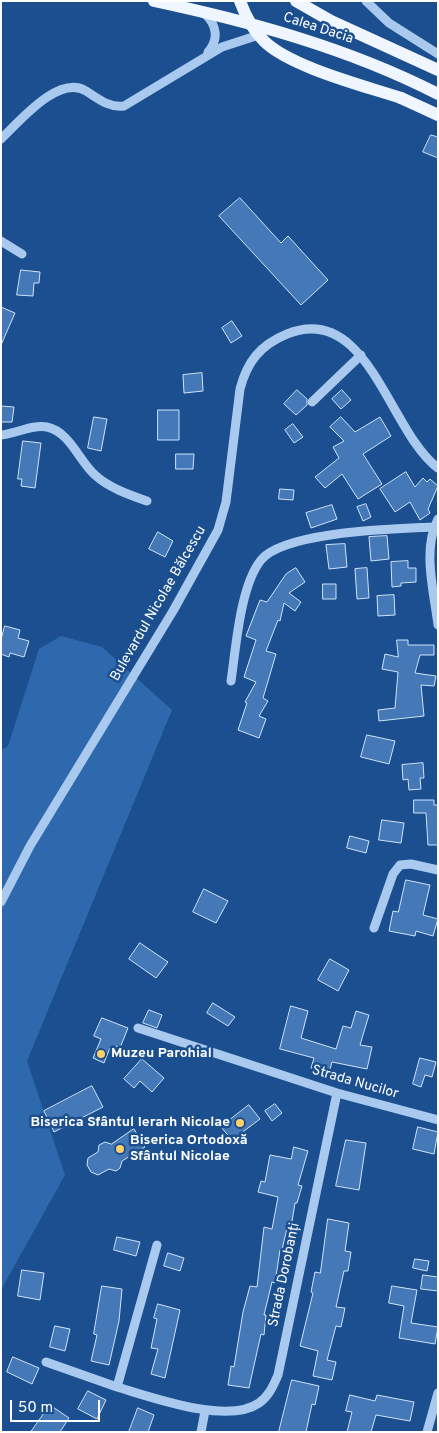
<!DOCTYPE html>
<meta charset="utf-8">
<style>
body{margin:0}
#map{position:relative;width:439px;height:1433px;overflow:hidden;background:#1b4f8f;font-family:Overpass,sans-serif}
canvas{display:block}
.frame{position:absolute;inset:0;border:2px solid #fff;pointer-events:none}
.scale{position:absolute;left:10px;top:1400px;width:90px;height:22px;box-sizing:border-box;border:2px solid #fff;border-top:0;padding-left:6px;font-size:15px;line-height:18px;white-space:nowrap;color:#fff;-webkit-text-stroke:4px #1b4f8f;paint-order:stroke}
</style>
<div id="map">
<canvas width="439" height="1433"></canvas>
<div class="frame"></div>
<div class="scale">50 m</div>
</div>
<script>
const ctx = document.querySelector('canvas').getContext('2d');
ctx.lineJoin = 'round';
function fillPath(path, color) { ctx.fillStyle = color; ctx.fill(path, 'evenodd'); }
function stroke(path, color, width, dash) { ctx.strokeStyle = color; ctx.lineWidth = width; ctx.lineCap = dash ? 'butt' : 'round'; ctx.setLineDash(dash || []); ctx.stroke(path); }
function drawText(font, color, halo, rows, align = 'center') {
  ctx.font = font + ' Overpass,sans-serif'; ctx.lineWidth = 5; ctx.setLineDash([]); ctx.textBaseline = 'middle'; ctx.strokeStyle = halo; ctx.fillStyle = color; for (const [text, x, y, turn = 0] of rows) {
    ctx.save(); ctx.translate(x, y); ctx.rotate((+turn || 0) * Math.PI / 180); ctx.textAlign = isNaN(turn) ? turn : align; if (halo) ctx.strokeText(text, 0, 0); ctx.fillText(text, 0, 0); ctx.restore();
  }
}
const green = new Path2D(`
 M61,636l41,11 70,63 -145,351 38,114 -64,115v-540l7,-4 31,-97z`);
const building = new Path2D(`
 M431,135l7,2v21l-15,-6z
 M240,198l41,45 7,-7 40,44 -27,25 -82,-89z
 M21,270l19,2 -1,11h-5l-1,13 -16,-1z
 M1,307l14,6 -14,32z
 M232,321l10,15 -11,7 -9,-15z
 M202,373l1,18 -19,2 -1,-18z
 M297,390l10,9v6l-11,10 -12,-11z
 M342,390l9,10 -10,9 -9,-10z
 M1,406l13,1 -2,15h-11z
 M158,410h21v30h-21z
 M94,417l13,2 -6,32 -13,-3z
 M341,417l14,15 25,-15 11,19 -28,18 19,30 -24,15 -16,-25 -17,14 -10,-11 24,-19 -6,-11 11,-6 -14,-14z
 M293,424l10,13 -9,6 -9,-13z
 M23,441l18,2 -6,45 -14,-2 1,-7h-4z
 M176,454h18l-1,15h-17z
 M406,472l9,15 8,-9 4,4 3,-3 8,7 -10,23 2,4 -10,7 -10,-18 -15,10 -15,-23z
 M280,489l14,1 -1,10 -14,-1z
 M366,504l5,13 -8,4 -6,-14z
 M332,505l5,14 -26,9 -5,-15z
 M158,532l15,9 -8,16 -16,-8z
 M387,536l2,23 -18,2 -2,-24z
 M345,544l2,23 -18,2 -3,-24z
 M408,561v7h8v14l-15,1v3l-9,1 -1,-25z
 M296,568l9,14 -16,11 12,9 -6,9 -11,-8 -4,18 -2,-1 -12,31 10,3 -13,44 5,3 -9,15 7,3 -7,19 -21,-8 9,-27 -2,-1 11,-20 -12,-5 12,-37 -10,-4 14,-36 7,2 19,-28z
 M367,568l2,30 -12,1 -2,-30z
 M323,584h13v15h-13z
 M394,595l1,20 -17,1 -1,-20z
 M5,626l15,4 -2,8 11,3 -5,16 -14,-4 -1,4 -8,-3v-14z
 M397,640h11v5h26v10h-14l-5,18 21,3 -2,10 -13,-1 3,31 -45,5 -1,-11 17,-2 3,-36 -16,-3 3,-15 13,3z
 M367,735l28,6 -6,23 -28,-7z
 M423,763l1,15h-4l1,11 -12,1 -1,-11 -5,1 -1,-15z
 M414,800h20v5h4v40h-10l-2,-32h-12z
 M382,820l22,3 -3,20 -22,-3z
 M350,836l19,5 -3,12 -19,-5z
 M406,880l24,5 -7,30 15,4 -5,17 -17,-5 -1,5 -26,-5 4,-20 5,1z
 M204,889l24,12 -12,22 -23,-11z
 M140,943l28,19 -12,16 -27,-19z
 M330,959l19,11 -11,21 -20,-11z
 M213,1003l22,14 -7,9 -21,-13z
 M291,1006l17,5 -7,27 35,11 7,-23 8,2 5,-17 13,4 -9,30 12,2 -5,22 -35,-7 -3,11 -18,-5 3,-10 -34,-9z
 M149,1010l13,5 -5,13 -14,-5z
 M102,1018l26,10 -8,20 -4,-2 -2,4 -4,-2 -6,15 -11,-5 8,-19 -7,-3z
 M420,1058l16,4 -4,15 -7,-2 -4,12 -8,-3z
 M142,1059l22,19 -12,14 -12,-11 -6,7 -10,-9z
 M92,1086l11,21 -49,25 -10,-21z
 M275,1104l7,9 -10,8 -7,-10z
 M249,1105l11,14 -28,21 -11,-13z
 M418,1127l20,5 -4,22 -21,-5z
 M134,1129l11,18 -23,14 -2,7 -4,3 -7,-2 -11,6 -7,-3 -4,-7 1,-7 10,-6 1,-7 6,-3 6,2z
 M346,1140l20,3 -7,47 -23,-4z
 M294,1147l14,4 -10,34 4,1 -5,17h-2l-4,25h-4l-5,22h-2l-5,33 -3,-1 -8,33h2l-2,20 -3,-1 -12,54 -21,-3 3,-19 3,1 9,-55 7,-26 7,1 7,-60 8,2 6,-32 -20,-5 3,-11 4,1 5,-27 21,4z
 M328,1219l21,4 -4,28 6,1 -3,19h-4l-8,36 9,1 -4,19 -5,-1 -9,34 9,2 -4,18 -19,-4 5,-25 -18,-5 13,-53 -2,-1 4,-20 5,1z
 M117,1237l23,5 -4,14 -22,-6z
 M168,1253l16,5 -4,13 -16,-5z
 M415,1259l14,2 -2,10 -14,-3z
 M22,1270l22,3 -4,27 -22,-4z
 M423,1275l15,2v14l-17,-2z
 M102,1286l20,3 -3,32 -10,44 -18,-4 6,-26 -3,-1z
 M392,1286l25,4 -6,33 27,4 -3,17 -36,-6 5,-32 -15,-3z
 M158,1304l22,6 -15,68 -14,-4 7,-25 -7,-1 6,-29 -3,-1z
 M55,1326l15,3 -5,22 -15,-4z
 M13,1357l26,11 -7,16 -25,-12z
 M292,1380l27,6 -4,19 -3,-1 -6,28h-27z
 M88,1391l18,9 -9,19 -19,-10z
 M350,1395l25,6 2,-6 37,7 -4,19 -34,-6 -5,17h-24l5,-20 -6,-1z
 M50,1405l19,13 -9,14h-29z
 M138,1408l16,7 -6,17h-19z`);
const minor = new Path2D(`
 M366,1l23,22 49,31
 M205,14c12,11 14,26 3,38
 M1,139c19,-18 58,-65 85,-48 13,8 23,17 38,15l98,-59 40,-13
 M1,241l21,13
 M312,402l49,-47
 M1,435c15,-1 31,-11 46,-8 23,5 32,34 48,48 14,13 35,20 52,26
 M438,519c-16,30 -4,73 0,106
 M231,681c5,-33 9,-95 30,-121 24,-29 135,-31 172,-33
 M1,902l29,-56 143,-235 45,-81 8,-28 14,-113c7,-27 20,-44 47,-55 81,-33 102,98 151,134
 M374,928l19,-54 7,-9 11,-1 27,6
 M138,1028l199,65 101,27
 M157,1245l-40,142c34,10 111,38 142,16 10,-7 14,-17 19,-28l59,-282
 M46,1362l71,25
 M201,1432l4,-21
 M427,1432l11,-39`);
const major = new Path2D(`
 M154,1c98,21 194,47 284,93
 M296,1l35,20 107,49
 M401,98l37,17`);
const majorBridge = new Path2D(`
 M240,1c5,14 13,29 24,40 26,26 101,45 137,57`);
const markers = [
 [101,1054,5,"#ffd166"],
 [240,1123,5,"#ffd166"],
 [120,1149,5,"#ffd166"]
];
const streetNames = [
 ["Calea Dacia",318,29,18],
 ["Bulevardul Nicolae Bălcescu",159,604,-60],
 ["Strada Nucilor",355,1083,16],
 ["Strada Dorobanți",285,1275,-78]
];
const poiNames = [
 ["Muzeu Parohial",111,1054],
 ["Biserica Sfântul Ierarh Nicolae",230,1123,"right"],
 ["Biserica Ortodoxă",130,1141],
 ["Sfântul Nicolae",130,1157]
];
fillPath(green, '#2e69ad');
fillPath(building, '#4478b7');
stroke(building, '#cfe3fa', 1);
stroke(minor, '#a9c9ee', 9);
stroke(major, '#f0f6ff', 12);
stroke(majorBridge, '#f0f6ff', 12);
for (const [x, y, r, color] of markers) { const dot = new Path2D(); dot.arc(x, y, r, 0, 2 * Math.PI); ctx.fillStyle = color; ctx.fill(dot); stroke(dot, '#1b4f8f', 2); }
drawText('14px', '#fff', '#1b4f8f', streetNames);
drawText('bold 14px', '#fff', '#1b4f8f', poiNames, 'left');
</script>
